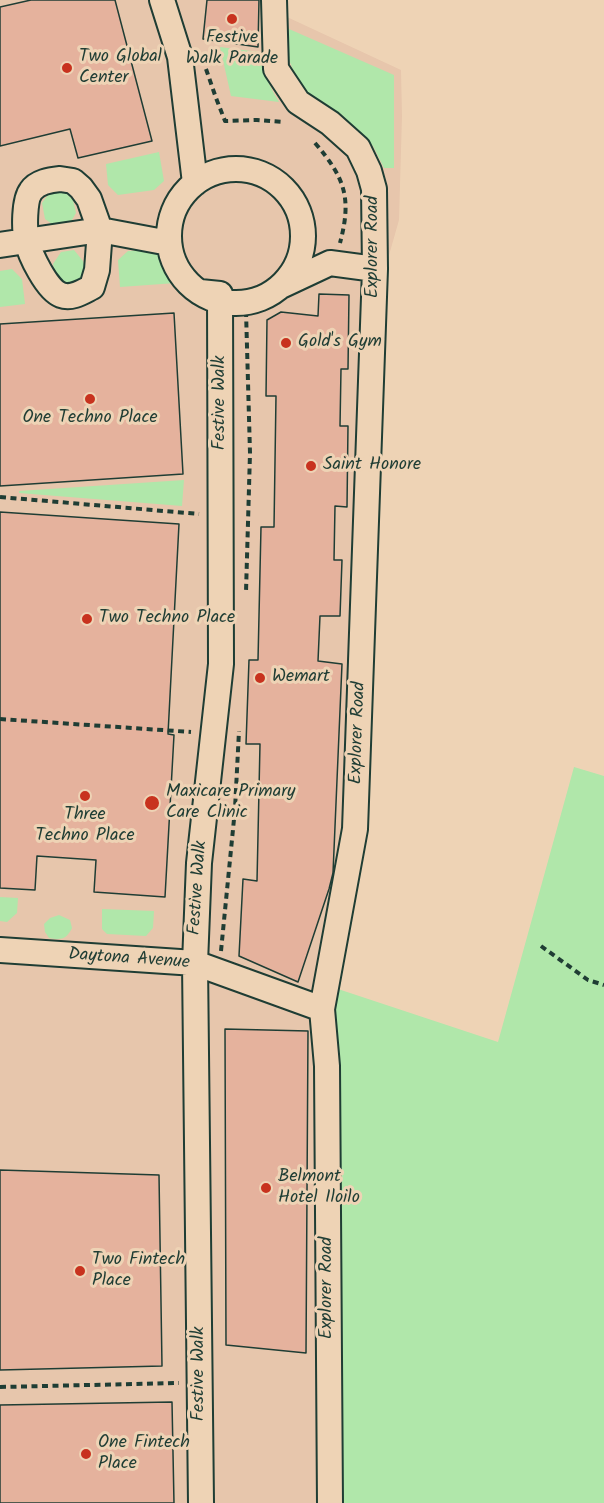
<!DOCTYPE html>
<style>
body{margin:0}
canvas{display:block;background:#eed3b5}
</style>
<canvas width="604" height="1503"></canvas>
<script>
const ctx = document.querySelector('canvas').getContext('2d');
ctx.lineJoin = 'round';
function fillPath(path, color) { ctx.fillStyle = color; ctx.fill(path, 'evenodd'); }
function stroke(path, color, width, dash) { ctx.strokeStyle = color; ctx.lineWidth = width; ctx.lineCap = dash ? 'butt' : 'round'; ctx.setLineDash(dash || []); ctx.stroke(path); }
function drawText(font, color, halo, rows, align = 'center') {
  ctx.font = font + ' Kalam,sans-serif'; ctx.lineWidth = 6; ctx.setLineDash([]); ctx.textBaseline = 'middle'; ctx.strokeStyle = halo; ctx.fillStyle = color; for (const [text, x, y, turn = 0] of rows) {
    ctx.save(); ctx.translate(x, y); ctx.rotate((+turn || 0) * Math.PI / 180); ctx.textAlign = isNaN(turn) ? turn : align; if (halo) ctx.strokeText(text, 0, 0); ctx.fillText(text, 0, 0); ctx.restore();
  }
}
const built = new Path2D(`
 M0,0h288l-1,17 114,53 1,46 -3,104 -17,60 -17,546 -30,179 8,498h-343z`);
const green = new Path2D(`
 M289,29l105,46v93h-10l-11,-22 -31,-31 -34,-21 -12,-17 -7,-17z
 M220,47l39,5c4,19 10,34 20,50l-48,-6z
 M159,152l5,29 -10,9 -36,5 -10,-10 -2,-21z
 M63,190l10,10 3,13 -7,12 -13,2 -11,-8 -3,-16 8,-11z
 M165,248l9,9 2,26 -56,4 -2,-27 10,-9z
 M74,250l9,11 4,13 -7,12 -13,2 -11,-9 -3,-15 8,-12z
 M12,269l10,10 3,25 -25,3v-36z
 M184,480l-2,26 -163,-13v-2z
 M574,767l30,9v727h-261l-8,-498 3,-16 160,53z
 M0,897l18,1 -1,15 -10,9 -7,-1z
 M102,909l52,2 -1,17 -7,8 -39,-2 -5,-5z
 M59,915l11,5 2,8c-6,12 -11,12 -23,10l-4,-6 -1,-8 6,-6z`);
const building = new Path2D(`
 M31,0h84l37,141 -74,17 -8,-29 -70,17v-139z
 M207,0h52l-1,47 -55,-8z
 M319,294l30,1 -1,74h-7l-1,57h8l-1,81 -12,-1 -1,54h8l-2,56h-20l-2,45 24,3 -9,209 -4,16 -31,93 -59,-26 4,-77 14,2 3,-137h-14l3,-84h9l3,-133h13l2,-131h-10l1,-76 14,-8 37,4z
 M174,313l9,161 -183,12v-162z
 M0,512l179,12 -11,210 6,1 -9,162 -71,-5 2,-32 -59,-4 -2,34 -35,-2z
 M225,1029l83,2 -2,322 -80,-8z
 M0,1170l159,5 3,191 -162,4z
 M172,1402l2,101h-174v-98z`);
const path = new Path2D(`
 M206,69l10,29 9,23 32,-1 28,2
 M315,143c30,35 37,55 25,100
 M245,304v-3l17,-2
 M246,311l4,142 -4,139
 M0,497l199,17
 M0,719l191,13
 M541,946l47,34 16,5
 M221,951l14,-142 4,-78
 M0,1387l179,-4`);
const minor = new Path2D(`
 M162,0l18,57 15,126
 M274,0l2,69 22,33 32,21 28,25 11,23 5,18 1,80 -20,560 -33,180 5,57 3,437
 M169 236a67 67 0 1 1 134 0a67 67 0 1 1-134 0Z
 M60,179l13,2 8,7 8,11 11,31 -3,40 -5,17c-10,5 -20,12 -31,8 -14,-5 -31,-40 -34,-54 -3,-11 -3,-41 4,-50 6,-9 19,-11 29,-12z
 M0,245l100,-15 69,13
 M281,286l49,-23 45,6
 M200,292l20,2 1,370 -22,199 -4,100 6,540
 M0,950l195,13 127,46`);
const markers = [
 [232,19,6,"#c8321e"],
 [67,68,6,"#c8321e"],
 [286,343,6,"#c8321e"],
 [90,399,6,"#c8321e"],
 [311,466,6,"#c8321e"],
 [87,619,6,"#c8321e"],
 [260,678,6,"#c8321e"],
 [85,796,6,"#c8321e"],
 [152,803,8,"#c8321e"],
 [266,1188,6,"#c8321e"],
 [80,1271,6,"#c8321e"],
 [86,1454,6,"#c8321e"]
];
const poiNames = [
 ["Festive",232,39,"center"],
 ["Walk Parade",232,60,"center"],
 ["Two Global",79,58],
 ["Center",79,79],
 ["Gold's Gym",298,343],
 ["One Techno Place",90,419,"center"],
 ["Saint Honore",323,466],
 ["Two Techno Place",99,619],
 ["Wemart",272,678],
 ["Maxicare Primary",166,793],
 ["Care Clinic",166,814],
 ["Three",85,816,"center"],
 ["Techno Place",85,837,"center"],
 ["Belmont",278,1178],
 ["Hotel Iloilo",278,1199],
 ["Two Fintech",92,1261],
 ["Place",92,1282],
 ["One Fintech",98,1444],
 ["Place",98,1465]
];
const streetNames = [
 ["Explorer Road",374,247,-90],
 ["Festive Walk",221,403,-90],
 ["Explorer Road",359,733,-88],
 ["Festive Walk",199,888,-86],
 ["Daytona Avenue",129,960,4],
 ["Explorer Road",328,1288,-90],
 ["Festive Walk",200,1374,-90]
];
fillPath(built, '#e7c6ac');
fillPath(green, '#b0e7aa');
fillPath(building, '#e5b29d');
stroke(building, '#1f3d34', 1.5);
stroke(minor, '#1f3d34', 28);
stroke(path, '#1f3d34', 4, [6, 4.5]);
stroke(minor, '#eed3b5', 24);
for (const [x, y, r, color] of markers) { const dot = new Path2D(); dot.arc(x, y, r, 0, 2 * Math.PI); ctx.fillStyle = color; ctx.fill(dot); stroke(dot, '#eed3b5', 2); }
drawText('18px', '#1f3d34', '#eed3b5', poiNames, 'left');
drawText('18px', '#1f3d34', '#eed3b5', streetNames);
</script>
